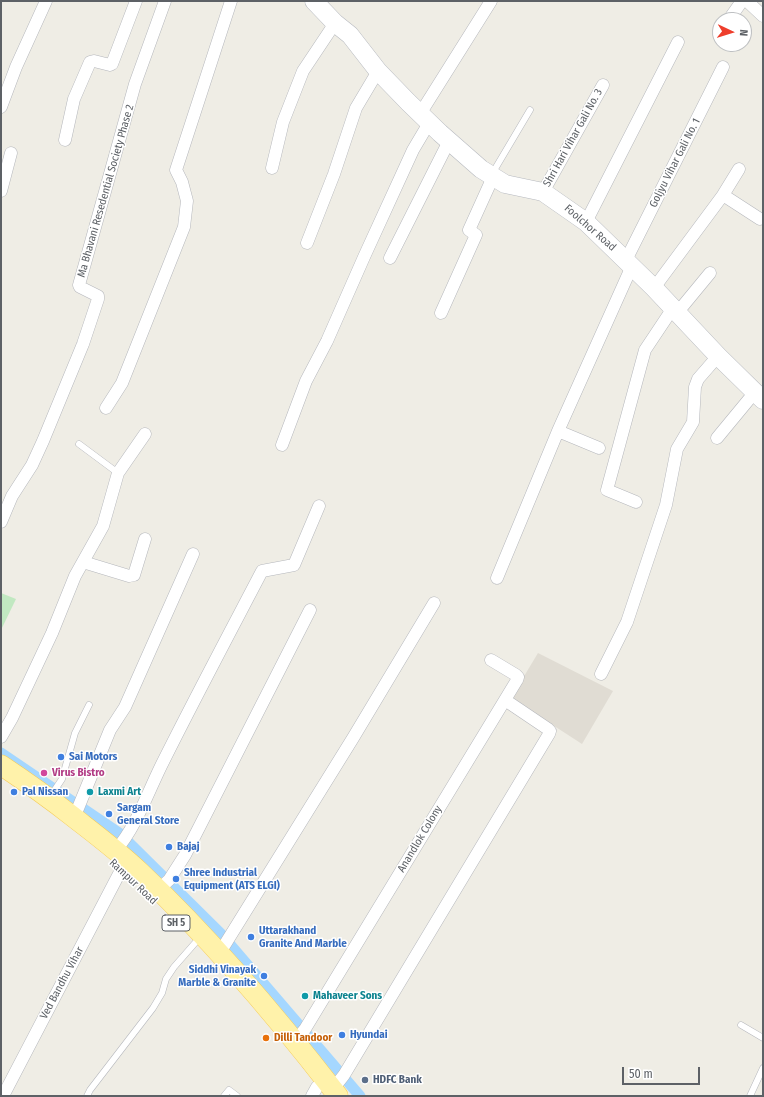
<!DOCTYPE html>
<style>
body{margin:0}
#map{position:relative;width:764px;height:1097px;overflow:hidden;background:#efede5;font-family:"Fira Sans Condensed",sans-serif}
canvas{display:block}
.frame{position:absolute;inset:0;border:2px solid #5d6166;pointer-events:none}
.north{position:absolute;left:712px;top:12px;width:40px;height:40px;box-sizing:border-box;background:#fff;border:1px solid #bec0c2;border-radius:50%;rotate:94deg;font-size:11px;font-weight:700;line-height:16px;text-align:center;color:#5d6166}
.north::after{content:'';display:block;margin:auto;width:14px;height:18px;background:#ee3e2c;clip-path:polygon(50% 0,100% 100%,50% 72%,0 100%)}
.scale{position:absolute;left:622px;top:1067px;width:78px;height:18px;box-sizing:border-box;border:2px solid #5d6166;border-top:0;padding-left:5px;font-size:12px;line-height:14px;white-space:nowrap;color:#5d6166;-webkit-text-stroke:3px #fff;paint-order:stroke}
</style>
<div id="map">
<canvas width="764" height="1097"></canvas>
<div class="frame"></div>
<div class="north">N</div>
<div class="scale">50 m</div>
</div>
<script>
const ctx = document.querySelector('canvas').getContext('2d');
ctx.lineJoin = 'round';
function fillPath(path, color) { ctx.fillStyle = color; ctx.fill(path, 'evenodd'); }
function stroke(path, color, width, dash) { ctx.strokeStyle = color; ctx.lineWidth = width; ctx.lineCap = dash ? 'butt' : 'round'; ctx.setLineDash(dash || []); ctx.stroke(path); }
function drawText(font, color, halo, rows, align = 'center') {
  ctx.font = font + ' "Fira Sans Condensed",sans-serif'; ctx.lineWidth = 3; ctx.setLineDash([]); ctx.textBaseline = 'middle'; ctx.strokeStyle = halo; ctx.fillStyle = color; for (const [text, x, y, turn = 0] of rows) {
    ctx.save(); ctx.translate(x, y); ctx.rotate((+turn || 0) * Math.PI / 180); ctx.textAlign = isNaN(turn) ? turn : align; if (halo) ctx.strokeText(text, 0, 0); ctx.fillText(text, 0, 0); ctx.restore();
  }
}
const education = new Path2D(`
 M538,653l75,38 -31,53 -71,-46z`);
const green = new Path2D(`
 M1,593l15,6 -15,31z`);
const canal = new Path2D(`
 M1,753l118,80 102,101 139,162`);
const lane = new Path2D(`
 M492,174l38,-64
 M79,444l39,29
 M50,797l12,-18 13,-46 14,-28
 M741,1025l22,13
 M87,1096l3,-6 63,-82 9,-15 4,-14 8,-12 21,-24
 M224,1096l5,-6 8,6
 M750,1096l13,-28`);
const street = new Path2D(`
 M747,1l16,15
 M730,18l12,-17
 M1,107l15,-40 30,-66
 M420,114l71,-113
 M65,140l9,-41 16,-37 4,-1 16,4 2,-1 24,-63
 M272,168l11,-46 20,-51 32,-48
 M1,191l10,-38
 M543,192l60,-107
 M723,195l37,24
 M586,222l92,-180
 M307,243l27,-69 22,-66 22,-37
 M390,258l59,-117
 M626,260l97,-193
 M654,288l69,-93 16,-26
 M441,313l35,-78 -7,-5 24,-53
 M677,313l33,-40
 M106,408l16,-25 62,-156 3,-26 -5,-19 -6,-12 55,-169
 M558,431l41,17
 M717,438l38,-46
 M282,445l24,-64 21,-40 37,-84 49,-107 16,-27
 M636,502l-29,-12 38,-140 28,-42
 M1,522l11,-26 20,-31 11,-24 40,-97 15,-45v-3l-18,-9 -1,-2 56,-201 30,-83
 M83,562l46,14 5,-1 11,-36
 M497,578l61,-147 74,-165
 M601,674l26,-52 39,-117 11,-56 16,-27 2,-35 3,-8 20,-23
 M1,737l11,-19 40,-85 23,-57 28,-50 15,-53 27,-39
 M74,818l36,-88 15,-23 68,-153
 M116,850c21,-24 33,-61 48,-90 32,-64 65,-126 98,-189l32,-6 25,-59
 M158,890l11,-10 16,-25 125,-245
 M219,954l134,-216 81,-135
 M295,1041l10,-12 212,-349 1,-3 -2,-2 -25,-15
 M333,1089l11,-14 205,-341 1,-3 -2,-2 -43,-29
 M3,1096l118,-226
 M312,1096l5,-9`);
const secondary = new Path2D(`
 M314,1l21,22 15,12 28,36 30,31 32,31 41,36 24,15 38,8 43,30 68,66 64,68 45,44`);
const primary = new Path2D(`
 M1,765c24,16 48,33 71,51 23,18 46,35 68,56 72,68 137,145 198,224`);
const markers = [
 [61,757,4,"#3f7fe0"],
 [44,773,4,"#d1479c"],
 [14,792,4,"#3f7fe0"],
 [90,792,4,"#0f9aa8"],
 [109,814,4,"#3f7fe0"],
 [169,847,4,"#3f7fe0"],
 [176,879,4,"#3f7fe0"],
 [251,937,4,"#3f7fe0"],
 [264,976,4,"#3f7fe0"],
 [305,996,4,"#0f9aa8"],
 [342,1035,4,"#3f7fe0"],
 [266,1038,4,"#e8710a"],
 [365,1080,4,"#5c6f8a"]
];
const shields = [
 [176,923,28]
];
const shieldNames = [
 ["SH 5",176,923]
];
const streetNames = [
 ["Shri Hari Vihar Gali No. 3",573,138,-61],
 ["Goljyu Vihar Gali No. 1",675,163,-63],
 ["Ma Bhavani Resedential Society Phase 2",106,191,-74],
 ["Foolchor Road",590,228,41],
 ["Anandlok Colony",420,839,-59],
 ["Rampur Road",133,882,43],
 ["Ved Bandhu Vihar",62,983,-62]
];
const shopNames = [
 ["Sai Motors",69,757],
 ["Pal Nissan",22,792],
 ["Sargam",117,808],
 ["General Store",117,821],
 ["Bajaj",177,847],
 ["Shree Industrial",184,873],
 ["Equipment (ATS ELGI)",184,886],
 ["Uttarakhand",259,931],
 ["Granite And Marble",259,944],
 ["Siddhi Vinayak",256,970,"right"],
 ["Marble & Granite",256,983,"right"],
 ["Hyundai",350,1035]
];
const hotelNames = [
 ["Virus Bistro",52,773]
];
const cultureNames = [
 ["Laxmi Art",98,792],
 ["Mahaveer Sons",313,996]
];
const foodNames = [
 ["Dilli Tandoor",274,1038]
];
const serviceNames = [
 ["HDFC Bank",373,1080]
];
fillPath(education, '#e0dcd3');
fillPath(green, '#c1e8c1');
stroke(canal, '#a5d7ff', 11);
stroke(lane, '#b5b7bc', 7);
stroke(street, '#b5b7bc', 13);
stroke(secondary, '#b6b9bf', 19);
stroke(primary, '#f5cb58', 21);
stroke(lane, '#fff', 6);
stroke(street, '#fff', 12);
stroke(secondary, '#fff', 18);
stroke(primary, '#fff2aa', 20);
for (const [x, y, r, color] of markers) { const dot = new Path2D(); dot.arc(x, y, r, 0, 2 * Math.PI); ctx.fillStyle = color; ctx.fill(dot); stroke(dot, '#fff', 1.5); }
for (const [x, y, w] of shields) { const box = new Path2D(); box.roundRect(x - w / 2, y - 8, w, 16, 3); ctx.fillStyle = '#fff'; ctx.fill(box); stroke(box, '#5d6166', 1); }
drawText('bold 10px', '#5d6166', null, shieldNames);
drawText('11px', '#5d6166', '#fff', streetNames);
drawText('bold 11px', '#366cbe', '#fff', shopNames, 'left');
drawText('bold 11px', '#b23c85', '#fff', hotelNames, 'left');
drawText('bold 11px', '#0d838f', '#fff', cultureNames, 'left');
drawText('bold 11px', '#c56008', '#fff', foodNames, 'left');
drawText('bold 11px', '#4e5e75', '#fff', serviceNames, 'left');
</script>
